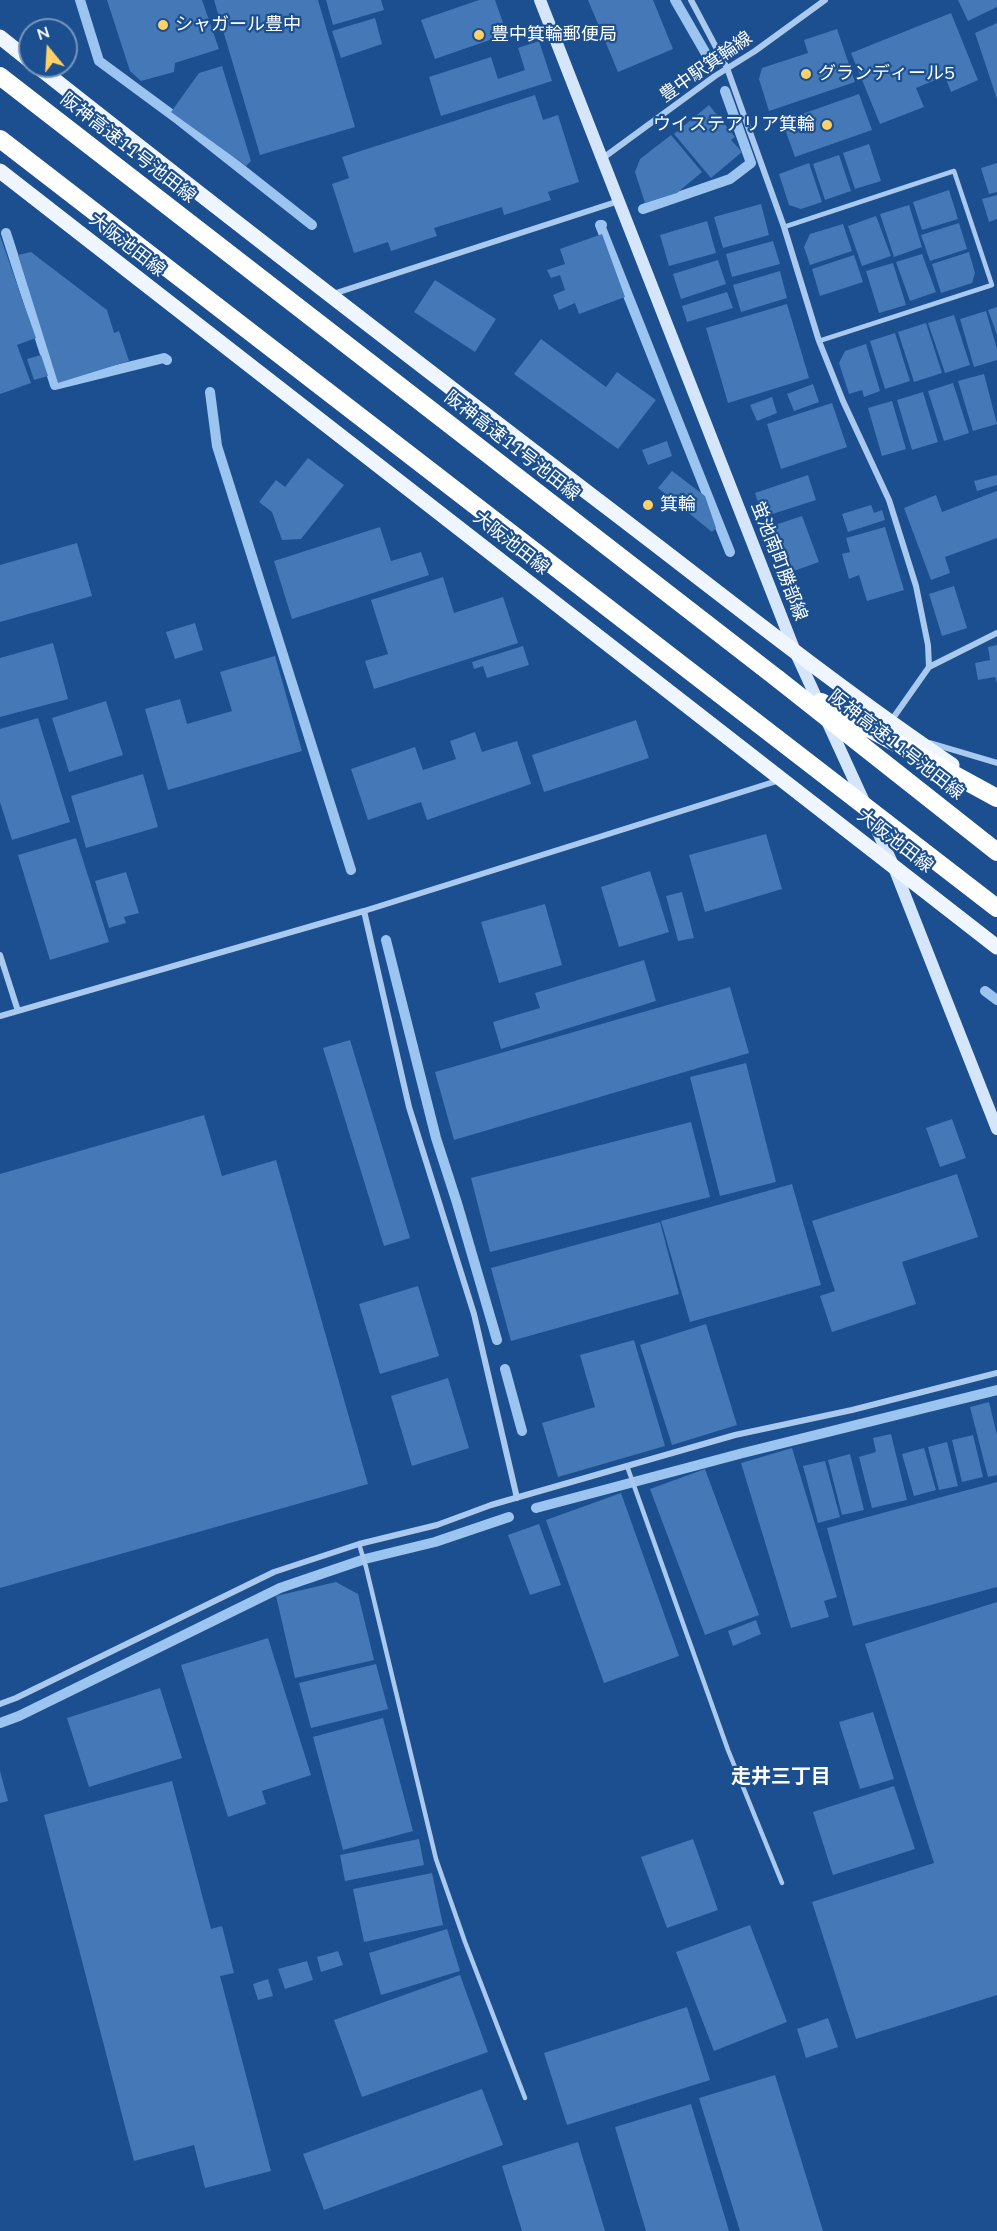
<!DOCTYPE html>
<meta charset="utf-8">
<style>
body{margin:0}
#map{position:relative;width:997px;height:2231px;overflow:hidden;background:#1b4f8f;font-family:Mulish,sans-serif}
canvas{display:block}
.north{position:absolute;left:18px;top:18px;width:60px;height:60px;box-sizing:border-box;background:#1b4f8f;border:2px solid #7695bc;border-radius:50%;rotate:342deg;font-size:16px;font-weight:700;line-height:24px;text-align:center;color:#fff}
.north::after{content:'';display:block;margin:auto;width:21px;height:27px;background:#ffd166;clip-path:polygon(50% 0,100% 100%,50% 72%,0 100%)}
</style>
<div id="map">
<canvas width="997" height="2231"></canvas>
<div class="north">N</div>
</div>
<script>
const ctx = document.querySelector('canvas').getContext('2d');
ctx.lineJoin = 'round';
function stroke(path, color, width, dash) { ctx.strokeStyle = color; ctx.lineWidth = width; ctx.lineCap = dash ? 'butt' : 'round'; ctx.setLineDash(dash || []); ctx.stroke(path); }
function fillPath(path, color) { ctx.fillStyle = color; ctx.fill(path, 'evenodd'); }
function drawText(font, color, halo, rows, align = 'center') {
  ctx.font = font + ' Mulish,"Noto Sans JP",sans-serif'; ctx.lineWidth = 4.5; ctx.setLineDash([]); ctx.textBaseline = 'middle'; ctx.strokeStyle = halo; ctx.fillStyle = color; for (const [text, x, y, turn = 0] of rows) {
    ctx.save(); ctx.translate(x, y); ctx.rotate((+turn || 0) * Math.PI / 180); ctx.textAlign = isNaN(turn) ? turn : align; if (halo) ctx.strokeText(text, 0, 0); ctx.fillText(text, 0, 0); ctx.restore();
  }
}
const stream = new Path2D(`
 M80,0l19,61 80,59 133,105
 M675,0l34,59
 M643,209l87,-30 21,-16 -26,-72
 M602,225h-2l130,327
 M6,233l49,152 109,-27 3,2
 M210,392l7,54 134,424
 M386,940l50,198 21,65 40,137
 M985,991l12,9
 M505,1369l17,62
 M536,1508l207,-55 254,-63
 M0,1723l19,-7 261,-128 85,-29 70,-17 74,-25`);
const building = new Path2D(`
 M107,0h95l17,49 -44,14 -1,9 -33,9 -11,-10z
 M214,0h104l37,127 -95,28z
 M326,0h55l3,10 -51,15z
 M479,0h16l12,34 -72,25 -14,-39z
 M588,0h65l20,49 -55,23z
 M958,0h39v7l-29,14z
 M951,13l27,67 -27,12 -6,-16 -29,12 8,19 -44,17 -29,-71z
 M375,18l7,26 -41,14 -9,-27z
 M997,23v76l-22,-66z
 M837,29l18,53 -86,29 -10,-32 3,-11 46,-15 -4,-13z
 M539,41l13,40 -111,35 -12,-39 62,-20 7,22 27,-9 -7,-22z
 M222,66l29,95 -5,5 -75,-54 28,-39z
 M859,94l13,36 -77,27 -13,-36z
 M535,95l8,25 15,-5 21,67 -31,10 3,8 -47,15 -2,-8 -68,21 3,8 -46,15 -3,-9 -34,11 -22,-69 17,-6 -7,-21z
 M709,105l26,32 -4,3 11,12 -31,26 -37,-44z
 M671,135l31,37 -25,21 -32,10 -10,-31 5,-13z
 M869,144l12,37 -26,8 -12,-36z
 M839,155l12,36 -26,9 -12,-36z
 M809,163l13,39 -21,7 -12,-4 -10,-31z
 M997,163v29l-8,2 -8,-26z
 M949,190l9,29 -36,11 -9,-28z
 M997,195v24l-8,3 -7,-23z
 M761,204l8,31 -46,13 -9,-31z
 M909,205l13,42 -28,10 -14,-43z
 M876,216l15,40 -29,10 -14,-40z
 M707,221l9,32 -47,13 -9,-31z
 M959,223l8,26 -37,12 -9,-26z
 M843,224l9,27 -42,14 -6,-18 6,-13z
 M602,234l23,63 -46,17 -4,-11 -16,7 -6,-15 12,-5 -5,-15 -9,3 -4,-8 18,-6 -5,-15z
 M0,236l36,102 -19,7 14,38 -31,11z
 M773,241l7,23 -48,13 -6,-23z
 M31,252l76,58 7,23 5,-2 10,30 -71,22 -40,-128z
 M969,252l6,21 -3,10 -31,10 -9,-29z
 M922,254l14,38 -26,9 -14,-39z
 M854,255l9,27 -43,14 -8,-27z
 M718,260l8,24 -45,15 -8,-25z
 M893,263l13,42 -27,8 -13,-42z
 M780,271l7,27 -46,14 -8,-27z
 M435,280l61,39 -21,33 -61,-40z
 M727,292l6,16 -46,14 -5,-16z
 M787,304l22,74 -81,25 -22,-75z
 M997,307v28l-9,-25z
 M986,311l11,38v11l-23,7 -14,-48z
 M954,315l16,50 -25,8 -17,-50z
 M926,323l16,50 -28,9 -16,-50z
 M895,333l15,48 -25,8 -15,-48z
 M541,339l65,48 11,-15 39,28 -38,49 -104,-75z
 M866,344l14,47 -16,6 -2,-7 -13,4 -10,-31 6,-12z
 M41,355l7,21 -14,4 -7,-21z
 M984,374l13,50 -24,7 -15,-50z
 M953,383l16,50 -25,8 -16,-50z
 M813,384l6,18 -25,9 -7,-17z
 M923,392l15,50 -26,8 -15,-50z
 M772,397l5,16 -20,8 -7,-16z
 M892,401l14,48 -24,7 -14,-48z
 M832,403l15,44 -66,22 -14,-45z
 M667,441l5,15 -24,9 -6,-15z
 M308,458l36,27 -43,54 -19,1 -10,-28 -13,-10 17,-22 9,7z
 M672,471l33,25 11,32 -4,4 -54,-44z
 M808,475l8,25 -53,17 -8,-24z
 M997,475v10l-20,6 -3,-10z
 M997,491v47l-52,19 5,16 -19,7 -27,-72 32,-13 6,17z
 M871,505l3,8 8,-3 3,10 -37,12 -6,-18z
 M802,516l17,46 -31,11 -16,-47z
 M380,527l11,34 30,-9 8,23 -137,44 -18,-58z
 M885,527l19,63 -37,11 -8,-26 -10,4 -7,-25 8,-2 -4,-14z
 M77,543l15,53 -92,26v-57z
 M443,577l11,36 49,-16 15,46 -144,46 -9,-28 23,-7 -17,-54z
 M954,586l13,42 -25,8 -13,-42z
 M195,623l8,27 -28,9 -9,-27z
 M53,643l15,56 -68,18v-59z
 M997,645v38l-2,-6 -17,3 -3,-17 15,-3 -2,-13z
 M523,646l6,19 -42,13 -4,-12 -9,3 -2,-7z
 M275,656l27,95 -134,39 -23,-81 35,-10 7,25 45,-13 -12,-39z
 M106,701l17,54 -54,17 -17,-54z
 M38,718l32,104 -58,18 -12,-38v-73z
 M636,720l13,38 -105,34 -12,-37z
 M475,732l7,20 35,-11 14,43 -104,36 -6,-18 -53,18 -17,-51 64,-22 8,23 33,-11 -6,-18z
 M143,774l15,53 -72,21 -15,-52z
 M766,834l16,55 -77,23 -16,-57z
 M76,838l33,104 -59,18 -32,-105z
 M650,871l19,61 -50,15 -18,-60z
 M126,872l13,41 -15,4 2,6 -17,5 -14,-47z
 M682,892l12,46 -16,3 -12,-45z
 M545,904l17,61 -63,18 -18,-61z
 M644,960l12,41 -155,48 -8,-27 47,-14 -5,-15z
 M730,987l19,66 -295,87 -19,-68z
 M350,1040l60,198 -26,8 -61,-198z
 M746,1063l30,119 -56,14 -30,-119z
 M204,1115l18,61 54,-16 92,324 -368,104v-414z
 M952,1119l14,39 -26,9 -14,-39z
 M691,1122l19,75 -220,55 -19,-74z
 M957,1174l21,63 -76,25 14,42 -84,28 -12,-36 15,-5 -23,-70z
 M792,1184l29,101 -131,37 -29,-101z
 M660,1222l19,72 -168,47 -20,-73z
 M418,1286l21,70 -59,18 -21,-70z
 M706,1324l31,101 -65,20 -32,-100z
 M634,1340l31,106 -107,31 -16,-54 53,-16 -15,-52z
 M448,1378l21,70 -57,18 -21,-70z
 M989,1402l8,33v40l-9,2 -18,-70z
 M891,1434l16,66 -35,8 -13,-51 17,-5 -3,-14z
 M973,1435l10,42 -21,5 -10,-42z
 M947,1442l11,44 -19,4 -11,-43z
 M792,1448l45,149 -13,4 5,16 -38,11 -50,-165z
 M924,1448l12,42 -22,6 -12,-42z
 M850,1454l14,56 -22,5 -14,-55z
 M825,1461l15,56 -22,6 -15,-57z
 M705,1469l54,146 -54,20 -55,-146z
 M997,1482v105l-144,39 -26,-98z
 M621,1493l58,163 -75,27 -58,-163z
 M539,1524l22,61 -31,10 -22,-60z
 M336,1582l22,12 16,66 -79,18 -19,-82z
 M997,1602v393l-141,44 -44,-137 122,-39 -69,-219z
 M756,1620l5,14 -28,12 -5,-15z
 M268,1638l43,137 -49,16 4,13 -38,13 -47,-152z
 M376,1664l12,45 -77,19 -12,-45z
 M160,1688l22,70 -93,29 -22,-69z
 M873,1712l21,67 -34,10 -21,-67z
 M383,1718l30,113 -70,19 -30,-113z
 M0,1771l8,30 -8,2z
 M172,1781l39,148 11,-3 12,47 -14,3 51,195 -66,17 -11,-43 -60,16 -90,-346z
 M894,1786l21,63 -82,26 -20,-63z
 M419,1839l5,26 -79,16 -5,-26z
 M693,1839l25,71 -51,18 -26,-71z
 M432,1873l11,52 -79,17 -11,-53z
 M750,1925l37,97 -73,29 -38,-99z
 M447,1929l13,42 -79,24 -12,-42z
 M338,1951l5,14 -22,7 -4,-15z
 M307,1961l6,19 -28,9 -7,-20z
 M460,1975l28,77 -126,45 -28,-77z
 M268,1979l5,17 -15,4 -5,-16z
 M687,2007l23,73 -143,45 -23,-72z
 M828,2018l10,29 -32,11 -9,-29z
 M775,2075l48,156h-83l-41,-133z
 M482,2089l21,56 -179,65 -21,-56z
 M691,2104l38,127h-83l-31,-104z
 M578,2142l27,89h-83l-20,-65z`);
const lane = new Path2D(`
 M784,227l170,-56 38,114 -173,56
 M627,1466l101,284 54,133
 M359,1544l7,23 70,292 29,83 60,156`);
const street = new Path2D(`
 M691,0l36,68 57,159 35,114 24,60 46,99 27,86 12,59 1,22
 M603,158l112,-82 40,-25 70,-51
 M333,294l286,-93
 M891,721l38,-54 68,-34
 M930,743l67,20
 M364,911l45,196 65,207 43,184
 M0,955l18,56
 M0,1016l364,-105 416,-131
 M0,1704l16,-6 258,-126 85,-28 78,-19 54,-20 244,-70 117,-25 145,-37`);
const secondary = new Path2D(`
 M540,0l254,649 99,216 104,264`);
const primary = new Path2D(`
 M0,37l30,24
 M37,66c186,147 374,292 563,436 116,88 231,181 352,263
 M0,171l997,776`);
const highway = new Path2D(`
 M0,76l778,603`);
const highwayBridge = new Path2D(`
 M0,139l997,769
 M778,679l219,173
 M821,702l176,96`);
const markers = [
 [163,25,6,"#ffd166"],
 [479,35,6,"#ffd166"],
 [806,74,6,"#ffd166"],
 [827,125,6,"#ffd166"],
 [648,505,6,"#ffd166"]
];
const poiNames = [
 ["シャガール豊中",175,25],
 ["豊中箕輪郵便局",491,35],
 ["グランディール5",818,74],
 ["ウイステアリア箕輪",815,125,"right"],
 ["箕輪",660,505]
];
const streetNames = [
 ["豊中駅箕輪線",706,67,-35],
 ["阪神高速11号池田線",128,148,38],
 ["大阪池田線",127,245,38],
 ["阪神高速11号池田線",512,446,38],
 ["大阪池田線",511,543,38],
 ["蛍池南町勝部線",779,561,69],
 ["阪神高速11号池田線",896,745,38],
 ["大阪池田線",895,841,38]
];
const neighbourhoodNames = [
 ["走井三丁目",781,1777]
];
stroke(stream, '#9cc4f0', 10);
fillPath(building, '#4478b7');
stroke(lane, '#a9c9ee', 4.5);
stroke(street, '#a9c9ee', 6);
stroke(secondary, '#d6e6fa', 12);
stroke(primary, '#f0f6ff', 15);
stroke(highway, '#fff', 18);
stroke(highwayBridge, '#fff', 18);
for (const [x, y, r, color] of markers) { const dot = new Path2D(); dot.arc(x, y, r, 0, 2 * Math.PI); ctx.fillStyle = color; ctx.fill(dot); stroke(dot, '#1b4f8f', 2); }
drawText('18px', '#fff', '#1b4f8f', poiNames, 'left');
drawText('18px', '#fff', '#1b4f8f', streetNames);
drawText('bold 20px', '#fff', '#1b4f8f', neighbourhoodNames);
</script>
